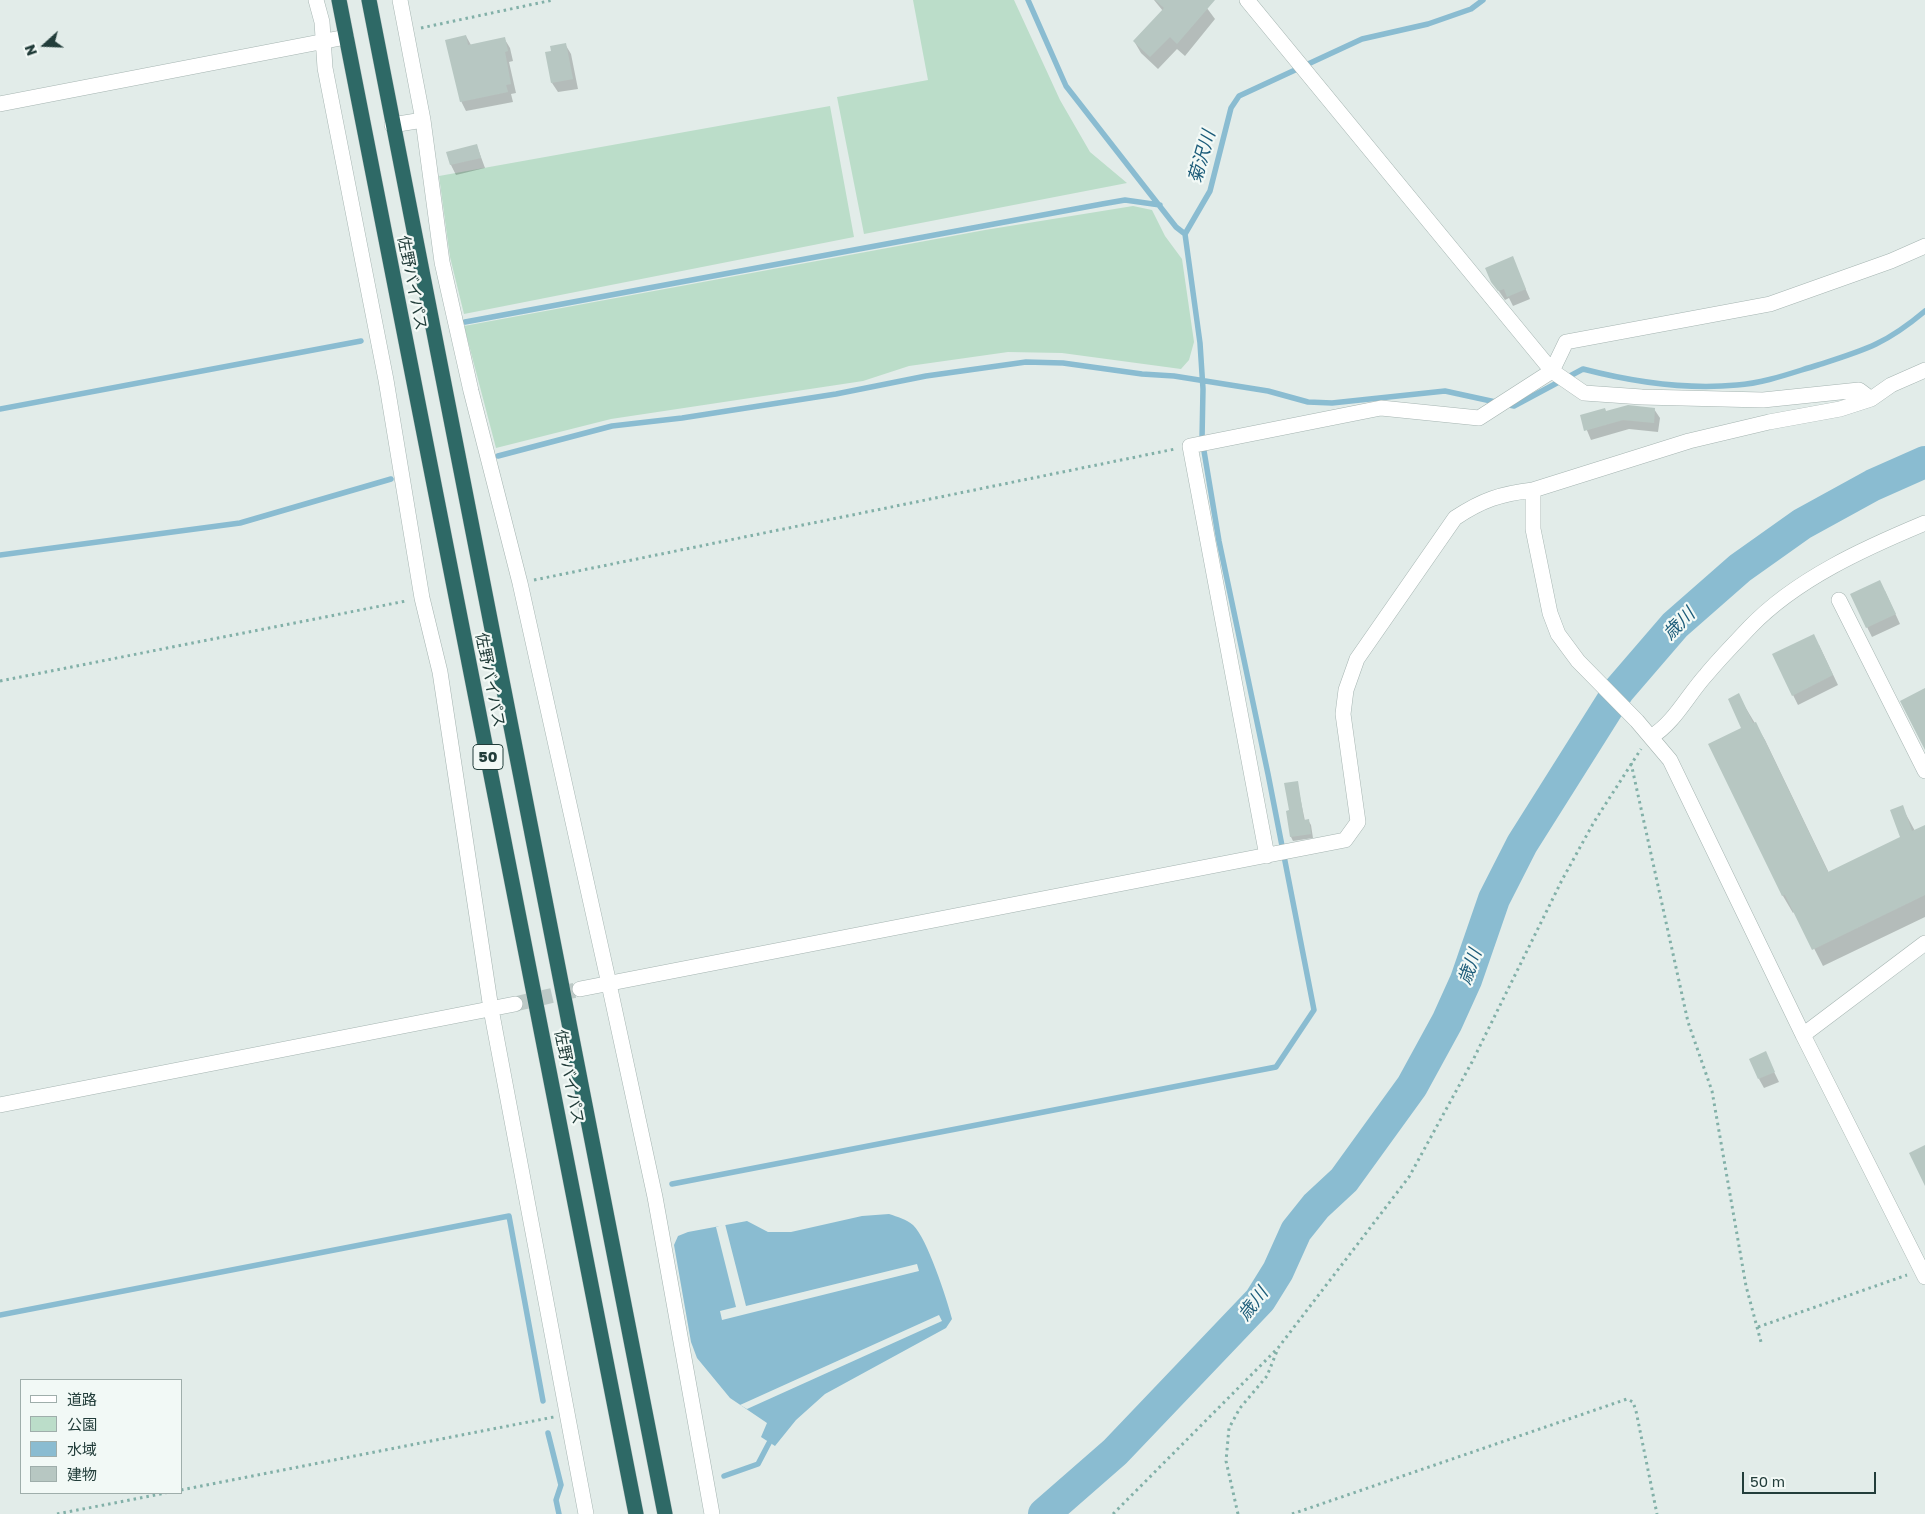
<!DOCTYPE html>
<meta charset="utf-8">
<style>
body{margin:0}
#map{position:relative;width:1925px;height:1514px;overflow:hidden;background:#e2ece9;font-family:"Golos Text","Noto Sans JP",sans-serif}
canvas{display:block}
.legend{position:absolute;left:20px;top:1379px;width:162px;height:115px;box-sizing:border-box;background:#f2f9f6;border:1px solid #9faeab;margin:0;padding:6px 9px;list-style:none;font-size:15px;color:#223d3a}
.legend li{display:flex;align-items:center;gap:10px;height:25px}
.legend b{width:25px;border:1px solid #9faeab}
.north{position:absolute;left:20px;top:20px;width:50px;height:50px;-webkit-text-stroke:4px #f2f9f6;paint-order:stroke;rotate:250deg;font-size:14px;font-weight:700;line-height:20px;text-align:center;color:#223d3a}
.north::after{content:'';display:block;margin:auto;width:18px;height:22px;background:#223d3a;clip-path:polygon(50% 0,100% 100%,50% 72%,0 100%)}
.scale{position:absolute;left:1742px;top:1472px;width:134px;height:22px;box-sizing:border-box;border:2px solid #223d3a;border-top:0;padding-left:6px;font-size:15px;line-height:18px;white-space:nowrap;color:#223d3a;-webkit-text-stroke:4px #f2f9f6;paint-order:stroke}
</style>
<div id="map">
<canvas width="1925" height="1514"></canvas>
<ul class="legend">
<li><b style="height:6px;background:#fff"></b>道路</li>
<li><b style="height:14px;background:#bbddc9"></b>公園</li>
<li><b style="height:14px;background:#8abcd1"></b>水域</li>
<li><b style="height:14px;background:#b7c7c2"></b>建物</li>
</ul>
<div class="north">N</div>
<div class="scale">50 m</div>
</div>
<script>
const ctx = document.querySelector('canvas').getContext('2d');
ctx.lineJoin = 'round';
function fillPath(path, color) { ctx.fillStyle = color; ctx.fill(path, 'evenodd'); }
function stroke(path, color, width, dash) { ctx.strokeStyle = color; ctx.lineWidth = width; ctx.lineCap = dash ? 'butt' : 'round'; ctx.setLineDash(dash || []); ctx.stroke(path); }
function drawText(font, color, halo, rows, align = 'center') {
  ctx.font = font + ' "Golos Text","Noto Sans JP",sans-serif'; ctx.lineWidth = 4.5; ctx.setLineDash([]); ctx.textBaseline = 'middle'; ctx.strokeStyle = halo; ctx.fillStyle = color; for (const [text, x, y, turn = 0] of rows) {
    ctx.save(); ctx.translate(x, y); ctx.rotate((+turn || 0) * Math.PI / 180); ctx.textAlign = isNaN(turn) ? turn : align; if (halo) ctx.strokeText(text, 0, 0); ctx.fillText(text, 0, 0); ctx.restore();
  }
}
const green = new Path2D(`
 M913,0h101l46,100 30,52 37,31 -263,51 -27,-137 91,-17z
 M830,106l24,131 -390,77 -14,-57 -11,-81z
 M1133,206l19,4 13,26 17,23 12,83 -5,18 -8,9 -119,-16 -54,-1 -99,14 -46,15 -252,38 -115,29 -32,-122 521,-96z`);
const water = new Path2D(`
 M889,1214c9,3 17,5 24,11 14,13 34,74 39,94l-6,9 -121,66 -29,26 -21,26 -14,-9 6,-14 -37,-25 -33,-40 -6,-16 -17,-97 4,-9 10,-4 59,-11 21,11h23l71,-16z`);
const pier = new Path2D(`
 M725,1224l21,82 171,-42 2,7 -197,49 -2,-9 16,-4 -20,-80z
 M939,1315l3,6 -195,88 -7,-4z`);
const shadow = new Path2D(`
 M1154,0h47l14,19 -30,37 -8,-7 -19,20 -17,-16 -7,-12 29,-30z
 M466,36l5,9 33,-7 6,10 3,13 -4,1 7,31 -5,1 2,8 -47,9 -5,-10z
 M565,44l6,10 7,35 -20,3 -6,-9z
 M477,146l8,22 -29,7 -5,-10 -3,-13z
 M1512,258l18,41 -17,7 -4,-8 -4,2 -13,-19z
 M1654,409l6,9 -2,14 -29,-3 -38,11 -10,-24z
 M1885,591l15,33 -28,13 -5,-10z
 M1819,645l19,40 -40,20 -5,-10z
 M1738,695l27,45 64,133 73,-35v-31l13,24 10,-5v91l-102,49 -28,-55 -2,2 -10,-17 -73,-152 33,-16z
 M1297,782l8,39 3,-1 3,5 2,13 -20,3 -2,-4 -1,-26z
 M1765,1053l14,29 -15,6 -5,-9z`);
const stream = new Path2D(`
 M1028,0l38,86 110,141 9,7 25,-43 21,-83 8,-12 123,-57 66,-15 43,-15 12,-9
 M465,322l637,-118 23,-4 35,5
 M0,409l361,-68
 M498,456l114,-30 70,-8 154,-24 90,-18 100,-14 37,1 79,11 32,2 94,15 40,11 24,1 113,-12 69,15 69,-37c50,13 101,21 154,16 28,-2 54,-12 81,-20 47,-15 68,-21 107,-54
 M0,555l240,-32 151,-44
 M672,1184l604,-117 38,-57 -46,-236 -49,-233 -17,-102 1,-50 -3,-46 -15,-109
 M0,1315l509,-99 34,185
 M548,1433l13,52 -5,15 3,14
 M724,1476l34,-12 11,-21`);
const river = new Path2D(`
 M1044,1514l71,-62 145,-152 18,-29 18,-40 20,-25 28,-26 68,-94 35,-64 19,-42 28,-81 28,-55 97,-154 56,-65 65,-57 62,-44 71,-39 52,-23`);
const building = new Path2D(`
 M1155,0h60l-38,44 -7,-7 -20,20 -17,-16 31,-33z
 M466,35l2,10 37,-8 3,14 -3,1 6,32 -5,1 2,7 -48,10 -15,-62z
 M566,43l7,36 -22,4 -6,-31 6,-1 -1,-5z
 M477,144l4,14 -31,7 -4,-13z
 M1513,256l13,33 -19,8 -3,-8 -6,2 -7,-9 -6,-14z
 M1628,405l27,3 -1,15 -31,-3 -39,11 -4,-16 25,-7 1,3z
 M1880,580l16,34 -30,14 -16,-34z
 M1814,634l19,41 -41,21 -20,-42z
 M1925,688v62l-25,-49z
 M1739,693l14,30 3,-1 72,150 72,-35 -10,-27 13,-5 9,26 13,-6v70l-113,55 -27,-55 -3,1 -74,-152 33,-16 -13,-29z
 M1298,781l6,39 5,-1 2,15 -21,3 -4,-26 3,-1 -5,-27z
 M1766,1051l9,21 -17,7 -9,-20z
 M1925,1145v41l-16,-33z`);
const minorTunnel = new Path2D(`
 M515,1004l61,-14`);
const path = new Path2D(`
 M421,28l132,-28
 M534,580l641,-131
 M0,681l406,-80
 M1631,763l57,259 24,69 34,195 15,56
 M1758,1327l149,-52
 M181,1490l373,-73
 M57,1514l109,-21
 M1113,1514l165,-166 131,-171 63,-115 90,-182 32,-58 47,-73
 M1238,1514l-12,-53 3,-33 11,-20 27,-32 10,-25
 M1292,1514l335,-115 6,3 3,9 21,103`);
const minor = new Path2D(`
 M316,0l6,22 3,46 61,312 36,218 18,74 51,337 95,505
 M400,0l23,120 19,142 29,129 49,192 89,401 46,213 57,317
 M1247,0l305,371 -73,47 -98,-10 -191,38 77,410
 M0,104l346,-67
 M392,125l31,-5
 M1871,399l-12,-9 -96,10 -121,-3 -58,-4 -32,-22 14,-29 204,-38 121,-43 34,-15
 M1839,600l86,171
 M1651,737c24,-15 36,-41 55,-62 14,-17 29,-32 44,-48 46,-48 115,-79 175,-104
 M1925,943l-122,92 122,242
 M580,989l765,-149 13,-18 -15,-108 3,-24 11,-31 98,-141c27,-18 45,-24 78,-28
 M1803,1035l-133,-275 -33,-39 -59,-60 -20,-27 -8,-21 -17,-84v-39l156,-49 80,-19 71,-13 31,-10 20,-14 34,-15
 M0,1105l515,-101`);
const highway = new Path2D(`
 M339,0l297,1514
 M369,0l296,1514`);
const shields = [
 [488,757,30]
];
const shieldNames = [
 ["50",488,757]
];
const streetNames = [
 ["佐野バイパス",412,283,79],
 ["佐野バイパス",490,680,79],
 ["佐野バイパス",569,1077,79]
];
const waterNames = [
 ["菊沢川",1202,157,-74],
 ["歳川",1679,624,-45],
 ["歳川",1470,967,-70],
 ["歳川",1253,1304,-52]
];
fillPath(green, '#bbddc9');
fillPath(water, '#8abcd1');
fillPath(pier, '#e2ece9');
fillPath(shadow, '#0003');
stroke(stream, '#8abcd1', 5.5);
stroke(river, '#8abcd1', 32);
fillPath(building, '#b7c7c2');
stroke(minorTunnel, '#bcc9c6', 15, [15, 8]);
stroke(minor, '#a5b4b1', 16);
stroke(highway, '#c1c9c8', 16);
stroke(path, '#82b0a8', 3, [2.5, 4]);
stroke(minor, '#fff', 15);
stroke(highway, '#2e6966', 15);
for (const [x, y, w] of shields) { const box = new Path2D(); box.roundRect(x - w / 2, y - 12.5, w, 25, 4); ctx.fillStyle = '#f2f9f6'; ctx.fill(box); stroke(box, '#223d3a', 1); }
drawText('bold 15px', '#223d3a', null, shieldNames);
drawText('16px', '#223d3a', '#f2f9f6', streetNames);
drawText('italic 18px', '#1c5c79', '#f2f9f6', waterNames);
</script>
